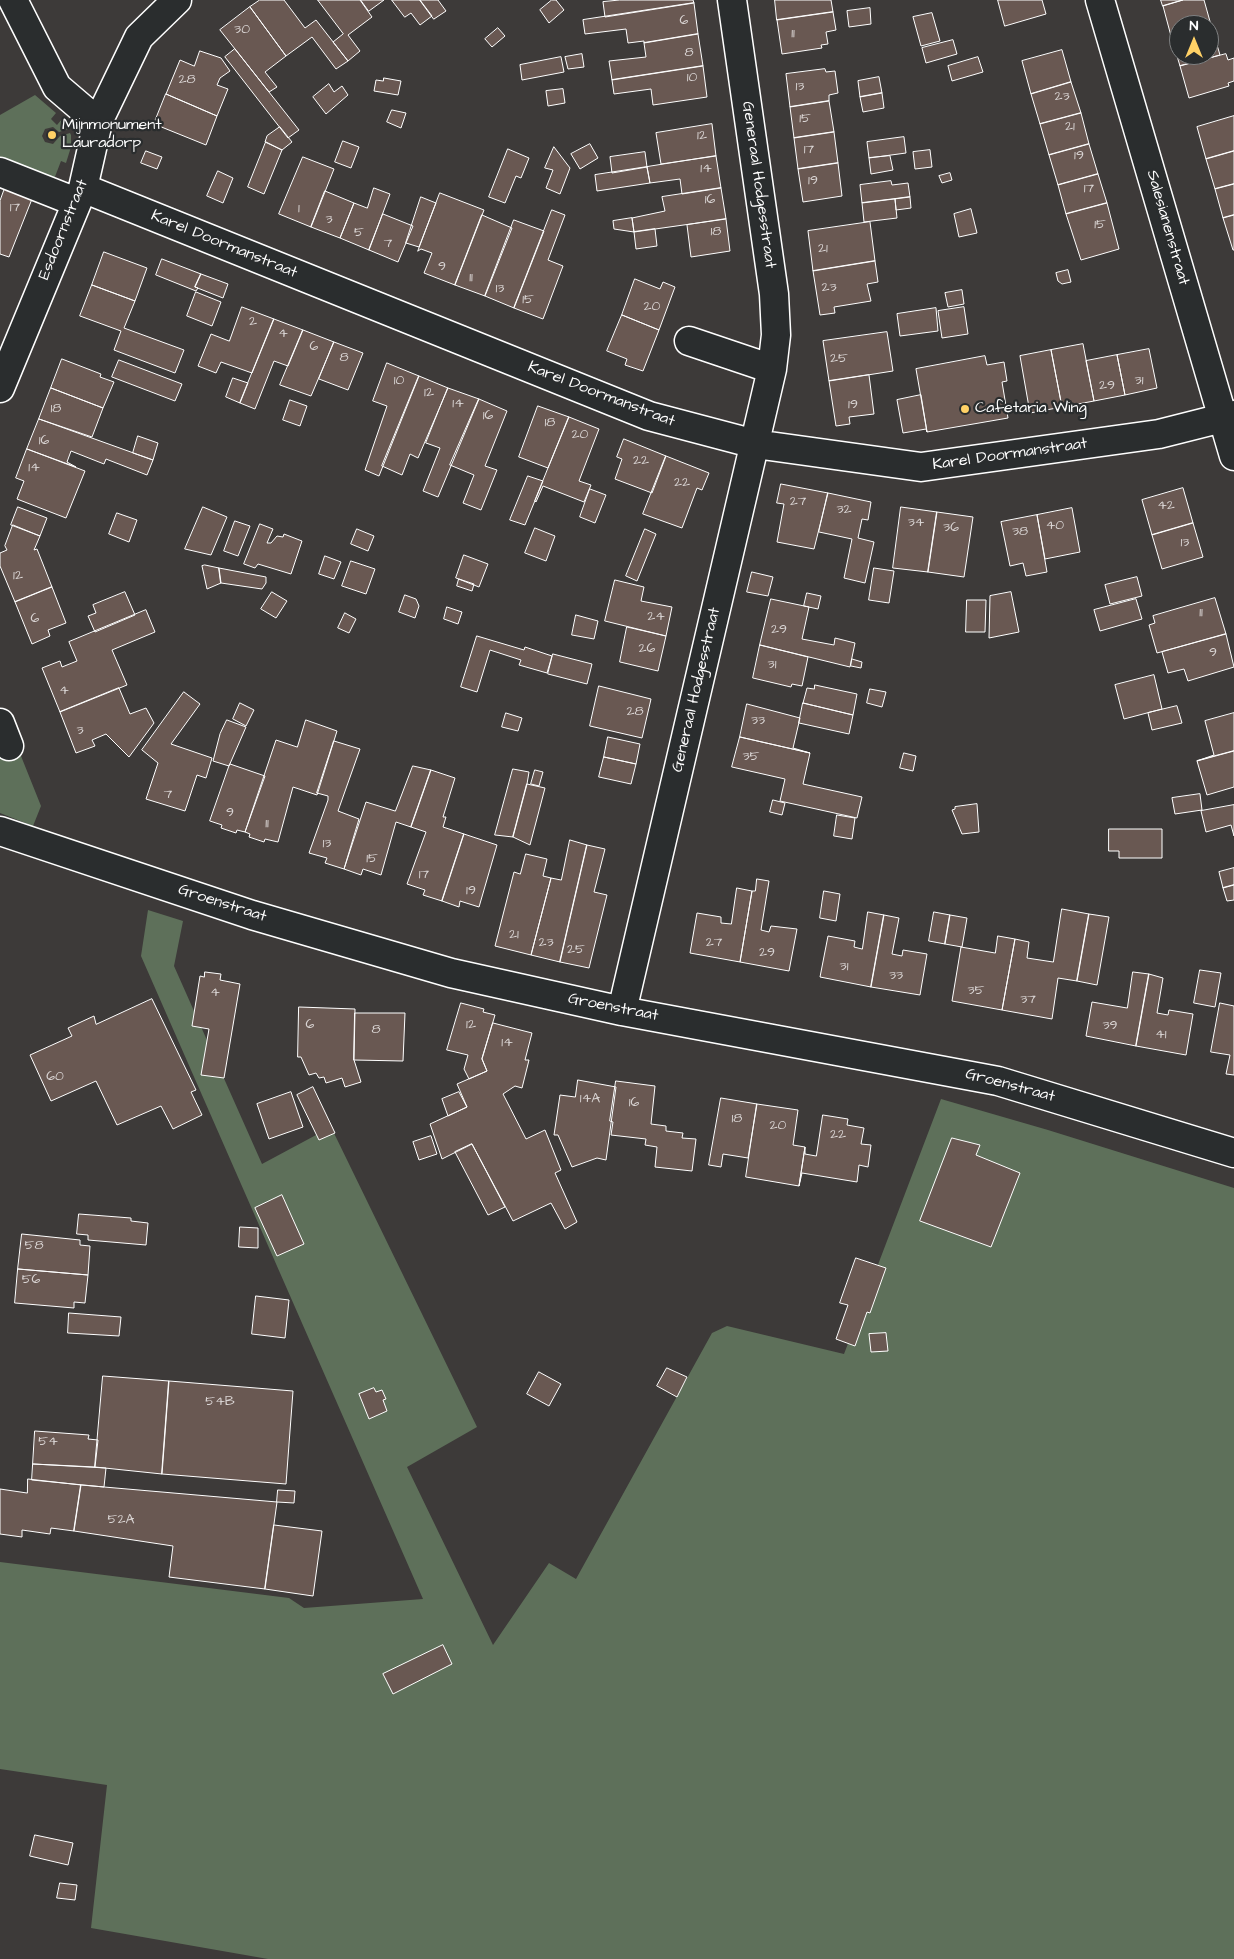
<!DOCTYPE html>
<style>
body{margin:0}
#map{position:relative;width:1234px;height:1959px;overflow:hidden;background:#3d3a39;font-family:"Architects Daughter",sans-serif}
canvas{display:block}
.north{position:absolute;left:1169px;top:15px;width:50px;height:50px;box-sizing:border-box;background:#2a2d2e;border:1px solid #7f8182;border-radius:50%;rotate:0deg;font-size:14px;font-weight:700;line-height:20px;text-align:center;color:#fff}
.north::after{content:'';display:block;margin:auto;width:18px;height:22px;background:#ffd166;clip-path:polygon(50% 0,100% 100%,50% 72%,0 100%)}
</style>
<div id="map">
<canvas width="1234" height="1959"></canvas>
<div class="north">N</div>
</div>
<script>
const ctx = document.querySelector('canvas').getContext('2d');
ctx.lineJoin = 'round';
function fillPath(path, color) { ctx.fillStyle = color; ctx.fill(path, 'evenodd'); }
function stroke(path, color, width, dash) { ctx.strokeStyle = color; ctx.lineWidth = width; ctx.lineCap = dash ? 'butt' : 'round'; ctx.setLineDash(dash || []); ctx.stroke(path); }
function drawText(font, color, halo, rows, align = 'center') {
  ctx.font = font + ' "Architects Daughter",sans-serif'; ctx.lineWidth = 4.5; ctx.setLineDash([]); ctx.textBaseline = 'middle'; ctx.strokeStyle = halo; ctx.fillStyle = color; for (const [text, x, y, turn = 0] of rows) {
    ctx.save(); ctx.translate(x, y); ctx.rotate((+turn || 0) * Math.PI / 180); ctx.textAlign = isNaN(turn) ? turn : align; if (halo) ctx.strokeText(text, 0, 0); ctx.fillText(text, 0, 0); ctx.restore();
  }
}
const green = new Path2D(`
 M35,95l21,18 -5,6 6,6 5,-6 6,10 -9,3 -6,-5 -8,2 -3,7 3,6 8,2 7,-8 10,-3 1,2v12l-5,16 -5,-2 -8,21 -53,-21v-46z
 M17,746l24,60 -8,20 -33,-13v-60z
 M148,910l35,11 -9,45 88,198 69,-37 146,300 -70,40 86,178 56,-82 27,16 136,-246 15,-7 117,28 97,-255 107,31 186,58v771h-966l-177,-31 16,-143 -107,-16v-207l289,36 15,10 119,-9 -282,-643z`);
const building = new Path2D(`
 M260,0h24l21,28 11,-8 32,41 -12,8 -24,-32 -26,19 -36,-49z
 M318,0h42l12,17 -24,18 12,16 -12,10 -15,-19 10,-8z
 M361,0h23l-15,11z
 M392,0h28l12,16 -12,9 -9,-12 -6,4z
 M420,0h18l8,11 -12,8z
 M552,0h4l8,10 -15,13 -9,-13z
 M620,0h73l1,3 -89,14 -2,-15z
 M775,0h56l2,12 -56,8z
 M998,0h44l4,14 -41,12z
 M1161,0h22l-20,6z
 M1183,0h21l7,25h-32v9l-8,2 -8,-30z
 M694,3l4,31 -54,9v-2l-16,2 -2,-14 -41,5 -2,-14z
 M250,7l36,49 -21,16 12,15 -8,5 -49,-62z
 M870,8l1,16 -22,3 -2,-16z
 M833,12l3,18 -10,2 2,12 -7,1 1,3 -40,6 -5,-34z
 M932,13l8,28 -19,5 -8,-29z
 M1209,25h2l9,30 -40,11 -9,-30 8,-2v21h30z
 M498,28l7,8 -13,11 -7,-8z
 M698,34l5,32 -91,14 -3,-19 37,-4 -2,-14z
 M953,40l4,14 -31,9 -4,-15z
 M235,49l64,81 -11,8 -63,-81z
 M1062,50l9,32 -40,12 -9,-33z
 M200,51l21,7 9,13 -10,7 -3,7 11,4 -11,27 -51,-22 14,-34 14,6z
 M582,54l2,13 -16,2 -3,-12z
 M1226,54l2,6 6,-2v23l-6,2 1,3 -40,12 -9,-32z
 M561,57l3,15 -42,8 -2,-15z
 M978,57l5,15 -31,9 -4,-15z
 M703,66l4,31 -54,8 -2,-16 -37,5 -2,-14z
 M825,69l1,3 9,-1 3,22 -9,2v6l-39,6 -4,-33z
 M879,77l3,16 -22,4 -2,-16z
 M384,78l17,3 -3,14 -24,-4 2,-11 7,1z
 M1071,82l10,31 -41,11 -9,-30z
 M329,84l5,8 8,-6 6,9 -22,19 -13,-17z
 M563,89l2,14 -17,3 -2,-15z
 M882,93l2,15 -21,4 -3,-15z
 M166,94l51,22 -11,29 -52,-21z
 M829,101l5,31 -40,6 -4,-31z
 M392,110l14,3 -5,15 -14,-6z
 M1081,113l8,31 -40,11 -9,-31z
 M1234,116v35l-28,8 -9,-32z
 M712,124l4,32 -55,8 -5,-31z
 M280,127l12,15 -10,8 -17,-8 2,-6z
 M834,132l4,31 -40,6 -4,-31z
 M904,137l2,16 -37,5 -2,-16z
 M343,141l16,6 -8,21 -16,-6z
 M266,142l16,8 -18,44 -16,-7z
 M590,144l8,14 -18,11 -9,-15z
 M1089,144l9,30 -40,11 -9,-30z
 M554,147l16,21 -10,26 -14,-6 7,-18 -8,-2z
 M508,149l21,9 -8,20 -5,-2 -11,27 -16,-6z
 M930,150l2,17 -17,2 -2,-17z
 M146,151l16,6 -5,12 -16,-6z
 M1234,151v33l-19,5 -9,-30z
 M645,152l2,15 -35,6 -2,-16z
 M716,156l5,32 -39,6 -2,-15 -30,4 -3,-16z
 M890,156l3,14 -22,4 -2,-16z
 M303,157l31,12 -23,58 -32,-13z
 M838,163l4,33 -39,6 -5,-33z
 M647,167l3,16 -53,8 -2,-16z
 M218,171l15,7 -10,25 -16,-7z
 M950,173l2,7 -10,3 -3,-7z
 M1098,174l9,29 -41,11 -8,-29z
 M891,181l1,4 16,-2 2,14 -48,6 -2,-18z
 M1234,184v31l-11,3 -8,-29z
 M5,188l27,11 -23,58 -9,-3v-53z
 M374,188l16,6 -21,56 -29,-12 14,-35 13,5z
 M721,188l5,31 -92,13 -2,-14 33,-7 -3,-14z
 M325,191l29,12 -14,35 -29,-11z
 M440,193l44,17 -29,75 -31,-12 8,-20 -11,-4 -3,2z
 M421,197l15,6 -17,44 -13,-4z
 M910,197l1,11 -15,2 -1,-11z
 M895,199l2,19 -33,4 -2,-19z
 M1107,203l12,46 -38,11 -15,-46z
 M971,209l6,24 -18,4 -5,-23z
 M552,210l13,5 -17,45 15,6 -20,53 -29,-11z
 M383,214l30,12 -15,36 -29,-12z
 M482,215l30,13 -27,68 -30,-11z
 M1234,215v35h-1l-10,-32z
 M632,218l2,14 -20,-3 -1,-8z
 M726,219l4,32 -39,6 -4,-32z
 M514,220l30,11 -30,77 -29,-12z
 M870,222l5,39 -62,10 -5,-40z
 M655,229l2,17 -21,3 -2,-17z
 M104,252l43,16 -12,33 -43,-16z
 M162,259l39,15 -6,13 3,1 -2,3 -40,-16z
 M875,261l3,21 -11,2 4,17 -37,6 1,6 -15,2 -7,-44z
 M1068,270l3,12 -9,2 -4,-3 -2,-8z
 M201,274l27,10 -5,14 -28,-11z
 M635,279l25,10 3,-7 12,5 -16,43 -37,-15z
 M92,285l43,16 -11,27 60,22 -9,23 -61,-23 7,-19 -41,-15z
 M962,290l2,14 -16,3 -3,-14z
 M196,292l25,10 -9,24 -25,-10z
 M242,307l32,12 -22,54 -31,-11 -5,11 -18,-7 13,-32 18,7z
 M964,307l4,27 -26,4 -4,-27z
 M936,308l2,23 -38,5 -3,-22z
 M622,315l37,15 -16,41 -18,-6 2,-6 -20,-8z
 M274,319l29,11 -15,36 -14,-5 -19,48 -15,-6z
 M303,330l31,12 -23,54 -31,-11z
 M887,332l6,39 -64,10 -6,-40z
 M334,342l29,11 -15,37 -29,-11z
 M1083,344l11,57 -32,6 -11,-57z
 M1149,349l8,39 -32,7 -8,-40z
 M1051,350l11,57 -32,6 -10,-57z
 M1117,355l8,40 -31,6 -8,-40z
 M985,356l2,9 17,-3 3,19 -5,1 6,36 -81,14 -11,-63z
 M62,359l39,15 -1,3 14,5 -11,26 -52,-20z
 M119,360l63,24 -7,17 -63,-24z
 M387,363l32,13 -40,100 -14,-6 22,-64 -14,-5z
 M869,375l5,39 -25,3 1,7 -14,2 -7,-45z
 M419,376l29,12 -30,70 -8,-4 -8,21 -20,-9z
 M233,378l15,5 -8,20 -14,-6z
 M51,388l52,20 -11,29 -53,-18z
 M448,388l31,11 -41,98 -15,-6 17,-43 -14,-5z
 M921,395l6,37 -1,-3 -23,4 -6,-33z
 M479,399l28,12 -22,55 12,4 -16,40 -18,-7 11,-28 -24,-10z
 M290,400l17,6 -7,20 -17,-6z
 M538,406l31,11 -21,51 -29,-11z
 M569,417l30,12 -20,52 12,4 -7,17 -41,-16 -7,16 -1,-1z
 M39,419l114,41 -6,15 -41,-16 -2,5 -33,-13 -4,11 9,5 -49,-18z
 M138,436l20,7 -5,17 -20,-7z
 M624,439l42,17 -14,37 -37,-14 7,-20 -5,-2z
 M27,449l58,22 -19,47 -49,-19 7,-18 -8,-3z
 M666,456l43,17 -7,17 -5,-2 -15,40 -39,-14z
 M528,476l15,5 -18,44 -15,-5z
 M781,484l47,9 -14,56 -37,-7 7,-38 -7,-1z
 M1183,488l10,35 -41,12 -10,-35z
 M590,489l16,6 -11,28 -15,-6z
 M828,493l43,9 -3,18 -6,-1 -4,19 16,4 -9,41 -21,-5 8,-39 -33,-7z
 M18,507l29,11 -7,18 -29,-11z
 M203,507l24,10 -16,38 -26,-6z
 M901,507l36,5 -9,60 -35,-4z
 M1072,508l8,44 -35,7 -8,-44z
 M937,512l36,5 -9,60 -36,-5z
 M117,513l20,7 -8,22 -20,-8z
 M1037,515l10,57 -21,4 -3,-13 -13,3 -9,-44z
 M235,521l15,5 -12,30 -14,-5z
 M1193,523l10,34 -41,12 -10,-34z
 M260,524l13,5 -6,14h4l6,-7 6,1 1,-3 18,7 -11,33 -33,-10 -3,4 -11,-4z
 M13,525l27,11 -6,14 3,-1 15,38 -37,15 -15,-36v-13l7,-3 -2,-4z
 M535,528l20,8 -9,25 -21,-8z
 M357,529l17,7 -6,15 -17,-7z
 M645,529l11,5 -19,47 -11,-5z
 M464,555l24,9 -9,23 -23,-9z
 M325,556l16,6 -7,17 -15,-5z
 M351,561l24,8 -9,25 -24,-8z
 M205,565l14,3 2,15 -14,6 -5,-23z
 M219,568l47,9v6l-4,6 -41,-6z
 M874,568l20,3 -5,32 -20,-3z
 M752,572l21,5 -5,19 -21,-4z
 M1137,577l5,19 -32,8 -5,-19z
 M459,579l15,5 -2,7 -15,-5z
 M615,580l29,7 -3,14 31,6 -6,29 -61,-15z
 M52,587l14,36 -18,7 2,6 -18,8 -17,-42z
 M125,592l10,23 -40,17 -7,-16 8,-3 -3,-8z
 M272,592l15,9 -11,17 -15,-9z
 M1011,592l8,40 -30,6 1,-42z
 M807,593l14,3 -3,13 -14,-3z
 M405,595l11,4 3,7 -4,12 -16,-6z
 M1215,598l11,36 -69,19 -8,-28 6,-2 -2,-7z
 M771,599l38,8 -7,32 32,6 1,-7 20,5 -5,24 -90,-22z
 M1136,599l6,20 -42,12 -6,-21z
 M967,600h19l-1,32h-19z
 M447,607l15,5 -4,12 -14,-5z
 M146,610l9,22 -43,18 15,35 -67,27 -18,-44 18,-7 2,6 15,-6 -8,-19z
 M345,613l11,6 -7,14 -11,-5z
 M576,615l22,6 -4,18 -22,-4z
 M627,627l39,9 -8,35 -38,-9z
 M1226,634l8,33 -46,14 -4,-12 -16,4 -6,-21z
 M477,636l47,14 1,-3 27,9 -5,17 -28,-8 2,-5 -31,-10 -13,42 -16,-5z
 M760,645l48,12 -6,29 -10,-2 -1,3 -38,-9z
 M553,654l39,10 -5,20 -39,-10z
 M852,659l10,3 -1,6 -10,-2z
 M1154,675l8,34 -38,10 -9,-34z
 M815,685l42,9 -4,21 -50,-12 4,-15 7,1z
 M599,686l52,13 -9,39 -52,-12z
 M119,688l11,26 16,-6 8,15 -25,34 -23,-23 -14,6 3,6 -19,7 -16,-41z
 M870,689l16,3 -4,15 -15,-4z
 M184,692l16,12 -29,40 41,14 -6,20 -9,-3 -12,36 -39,-12 12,-36 -16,-13z
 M240,703l14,7 -8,16 -13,-7z
 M803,703l50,12 -4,19 -50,-11z
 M747,704l53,14 -7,30 17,5 -70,-16z
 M1177,706l5,17 -30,7 -4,-17z
 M506,713l16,5 -4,13 -16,-4z
 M1234,713v38l-37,10 17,-6 -9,-34z
 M227,720l19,7 -17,39 -16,-5 7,-27z
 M306,720l31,11 -20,64 -24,-8 -15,55 -13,-3 -1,3 -15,-5 1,-3 -5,-2 31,-92 21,7z
 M608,737l32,7 -4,20 -32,-7z
 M740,737l70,16 -7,31 59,13 -5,21 -77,-17 5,-22 -53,-12z
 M334,741l26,8 -22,62 21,8 -15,50 -19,-6 2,-5 -18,-5 19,-53v-4l-11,-3z
 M1234,751v36l-27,8 -10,-34z
 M904,753l12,3 -3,15 -13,-3z
 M604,757l32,7 -5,20 -32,-7z
 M230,764l35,12 -20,56 -8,-2 -1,3 -15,-5 1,-3 -12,-4z
 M413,766l18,4 -20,57 -15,-5 -15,53 -18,-6 -2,6 -17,-6 22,-67 29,9z
 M513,769l16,3 -2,12 -14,53 -18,-2z
 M431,770l24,8 -12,39h3l-3,10 21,7 -22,67 -19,-6 2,-5 -18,-6 19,-52 -15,-5z
 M535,770l8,2 -4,14 -8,-2z
 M527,784l18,4 -15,57 -17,-8z
 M1200,794l2,16 -27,4 -3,-16z
 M773,800l12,3 -3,12 -12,-3z
 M977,804l2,28 -17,2 -10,-24 3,-1v-2z
 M1234,805v31l-3,-11 -25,7 -5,-21z
 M837,815l18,3 -3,21 -18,-3z
 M1109,829h53v29h-43v-7h-10z
 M464,834l33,11 -18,62 -19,-6 -1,6 -17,-6z
 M570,840l17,5 -27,117 -29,-7 20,-77 10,2z
 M587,845l18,4 -11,43 13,3 -18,73 -29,-6z
 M526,854l21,5 -4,17 8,2 -20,77 -36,-9 19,-74 6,2z
 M1234,868v17l-11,3 -4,-16z
 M757,879l12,2 -8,49 8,2 2,-6 26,3 -8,42 -49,-9 12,-71h3z
 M1234,885v15l-7,1 -4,-13z
 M737,888l15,3 -12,71 -50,-9 7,-40 24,4v6l10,1z
 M824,891l16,3 -4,27 -16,-3z
 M1062,909l27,5 -12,67 -19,-3 -6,41 -50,-9 13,-71 14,3 -2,16 26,4z
 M868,912l16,3 -13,72 -51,-10 8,-41 27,5 -1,6 8,2z
 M934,912l16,3 -5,29 -16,-3z
 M1089,914l20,3 -12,68 -20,-4z
 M884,915l15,3 -7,36 10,2 1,-6 24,4 -7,41 -49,-8z
 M950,915l17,3 -5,29 -17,-3z
 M998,936l17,3 -13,71 -50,-9 9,-54 34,6z
 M1200,970l21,3 -6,34 -21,-4z
 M205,972l16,2 -1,6 20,4 -16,94 -23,-3 8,-46 -17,-3 8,-50 4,1z
 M1133,972l16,2 -13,72 -50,-10 6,-34 35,6z
 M1149,974l14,4 -6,35 11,2 1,-5 24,4 -7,41 -50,-9z
 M152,999l44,91 -5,2 11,23 -29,14 -12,-23 -44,19 -21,-44 -45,20 -21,-46 42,-19 -4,-8 26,-12 2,8z
 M461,1003l23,6 -1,3 12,3 -13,44 5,12 -18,8 -5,-10 4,-14 -21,-5z
 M1220,1003l14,3v69l-8,-1 4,-19 -19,-3z
 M299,1007l56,2 -1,51 7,22 -16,5 -3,-9 -16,5 -2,-6 -5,1 -3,-5 -7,2 -8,-18h-3z
 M355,1013h50l-2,48 -49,-1z
 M493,1023l39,10 -7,27h4l-7,28 -7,-2 -12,8 23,45 19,-9 16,40 -6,3 22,49 -12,7 -14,-26 -38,18 -41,-77 -30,15 -12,-35 37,-17 -10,-23 30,-13 -5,-12z
 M578,1080l38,7 -10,73 -9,-2 -25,9 -14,-32h-4l6,-40 15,2z
 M616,1081l39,5 -4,38 15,2v5l17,2 -1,5 14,1 -4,32 -37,-4 2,-20 -12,-2 1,-6 -35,-4 2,-13 -3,-1z
 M313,1087l22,46 -16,7 -22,-45z
 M291,1092l12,35 -34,12 -12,-35z
 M459,1092l8,15 -19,9 -6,-17z
 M721,1098l36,6 -9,54 -25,-4 -2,13 -12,-2z
 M757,1104l41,6 -5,35 12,2 -6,39 -53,-9z
 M823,1115l25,4 -1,6 17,3 -3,16 10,1 -3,22 -9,-2 -2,17 -55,-9 -3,13 6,-39v7l11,2z
 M431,1136l6,18 -18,6 -6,-18z
 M952,1138l28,7 -4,10 44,18 -29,74 -71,-26z
 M472,1144l33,63 -17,8 -33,-63z
 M282,1195l22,49 -27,12 -22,-48z
 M79,1214l52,4v3l17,2 -2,22 -58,-5v-5l-11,-1z
 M240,1227l18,1v20l-19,-1z
 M22,1234l58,6v5l10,1 -2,29 -70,-6z
 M856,1258l30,10 -16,45 -3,-1 -12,34 -19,-7 12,-34 -8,-2z
 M18,1269l70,6 -3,28 -11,-1v6l-59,-5z
 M256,1296l33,4 -4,38 -33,-4z
 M69,1313l52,4 -2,19 -51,-3z
 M886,1333l2,18 -17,1 -2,-18z
 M667,1368l20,9 -10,20 -20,-11z
 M539,1372l22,12 -12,22 -22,-12z
 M103,1376l66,5 -7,93 -67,-7z
 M169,1381l124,10 -7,93 -124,-10z
 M374,1388l2,4 6,-2 4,9 -3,1 4,11 -18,8 -10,-25z
 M35,1431l54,4 -1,4 10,1 -3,27 -62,-3z
 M33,1464l73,4 -2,19 -72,-7z
 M28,1479l53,6 -7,46 -23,-3 -1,6 -28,-4v7l-22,-3v-45l27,4z
 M81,1485l196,17 -12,87 -96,-12 4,-31 -99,-15z
 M278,1490l17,1 -1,12 -17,-1z
 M274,1525l48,6 -9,65 -48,-7z
 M443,1645l9,19 -59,30 -10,-20z
 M35,1835l38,8 -5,22 -38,-9z
 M60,1883l17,2 -2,15 -18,-2z`);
const minor = new Path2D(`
 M13,0l44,87 41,35
 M1100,0l134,456
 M0,172l76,30
 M83,188l566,228 106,28 166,23 238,-33 75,-19
 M689,341l83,28
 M0,388l83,-200 15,-66 41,-85 38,-37
 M0,723l9,23
 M0,831l252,84 199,58 171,38 376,70 236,72
 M622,1011l150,-642 4,-34 -2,-41 -42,-294`);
const markers = [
 [52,135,5,"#ffd166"],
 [965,409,5,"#ffd166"]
];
const numberNames = [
 ["6",684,21],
 ["30",242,30],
 ["11",793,34],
 ["8",689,53],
 ["10",692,78],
 ["28",187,80],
 ["13",800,87],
 ["23",1062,97],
 ["15",805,119],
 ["21",1070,127],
 ["12",702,136],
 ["17",809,150],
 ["19",1079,156],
 ["14",706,169],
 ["19",813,181],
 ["17",1089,189],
 ["16",710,200],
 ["17",15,208],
 ["1",299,209],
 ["3",329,220],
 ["15",1100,225],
 ["18",716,232],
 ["5",359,233],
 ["7",388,244],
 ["21",823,249],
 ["9",442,267],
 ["11",471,278],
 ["23",829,288],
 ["13",500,289],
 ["15",528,300],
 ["20",652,307],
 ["2",253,322],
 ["4",283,334],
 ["6",314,347],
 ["8",344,358],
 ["25",839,359],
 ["10",399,381],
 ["31",1139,381],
 ["29",1107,386],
 ["12",429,393],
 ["14",458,404],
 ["19",853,405],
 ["18",56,409],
 ["16",488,416],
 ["18",550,423],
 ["20",580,435],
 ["16",44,441],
 ["22",641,461],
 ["14",34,468],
 ["22",682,483],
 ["27",798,502],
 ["42",1166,506],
 ["32",844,510],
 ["34",916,523],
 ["40",1055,526],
 ["36",951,528],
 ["38",1020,532],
 ["13",1185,543],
 ["12",18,576],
 ["11",1201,613],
 ["24",656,617],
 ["6",35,619],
 ["29",779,630],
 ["26",647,649],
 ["9",1213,653],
 ["31",772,665],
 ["4",64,691],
 ["28",635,712],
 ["33",758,721],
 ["3",80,731],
 ["35",751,757],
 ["7",168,795],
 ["9",230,813],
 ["11",267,824],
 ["13",327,844],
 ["15",372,859],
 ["17",424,875],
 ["19",471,891],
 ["21",514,935],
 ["23",546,943],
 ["27",714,943],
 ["25",576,950],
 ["29",767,953],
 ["31",844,967],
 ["33",896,976],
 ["35",976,991],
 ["4",215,993],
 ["37",1028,1000],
 ["6",310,1025],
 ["12",471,1025],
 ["39",1110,1026],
 ["8",376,1030],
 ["41",1161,1035],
 ["14",507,1043],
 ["60",55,1077],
 ["14A",590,1099],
 ["16",634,1103],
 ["18",737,1119],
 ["20",778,1126],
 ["22",838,1135],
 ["58",34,1246],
 ["56",31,1280],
 ["54B",220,1402],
 ["54",48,1442],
 ["52A",121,1520]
];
const poiNames = [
 ["Mijnmonument",62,126],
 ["Lauradorp",62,144],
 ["Cafetaria Wing",975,409]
];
const streetNames = [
 ["Generaal Hodgesstraat",758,185,82],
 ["Salesianenstraat",1167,228,74],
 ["Esdoornstraat",64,230,-68],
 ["Karel Doormanstraat",224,245,22],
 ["Karel Doormanstraat",601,395,21],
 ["Karel Doormanstraat",1010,455,-8],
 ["Generaal Hodgesstraat",697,690,-77],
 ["Groenstraat",222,904,18],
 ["Groenstraat",613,1008,11],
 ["Groenstraat",1010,1086,15]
];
fillPath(green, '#5e705a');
fillPath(building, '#695852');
stroke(building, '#fff', 1);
stroke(minor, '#fff', 31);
stroke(minor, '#2a2d2e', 28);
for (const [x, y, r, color] of markers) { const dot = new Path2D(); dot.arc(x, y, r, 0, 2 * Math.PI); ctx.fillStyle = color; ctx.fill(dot); stroke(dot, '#2a2d2e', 2); }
drawText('14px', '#dad5d4', null, numberNames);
drawText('16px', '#fff', '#2a2d2e', poiNames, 'left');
drawText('16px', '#fff', '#2a2d2e', streetNames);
</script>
